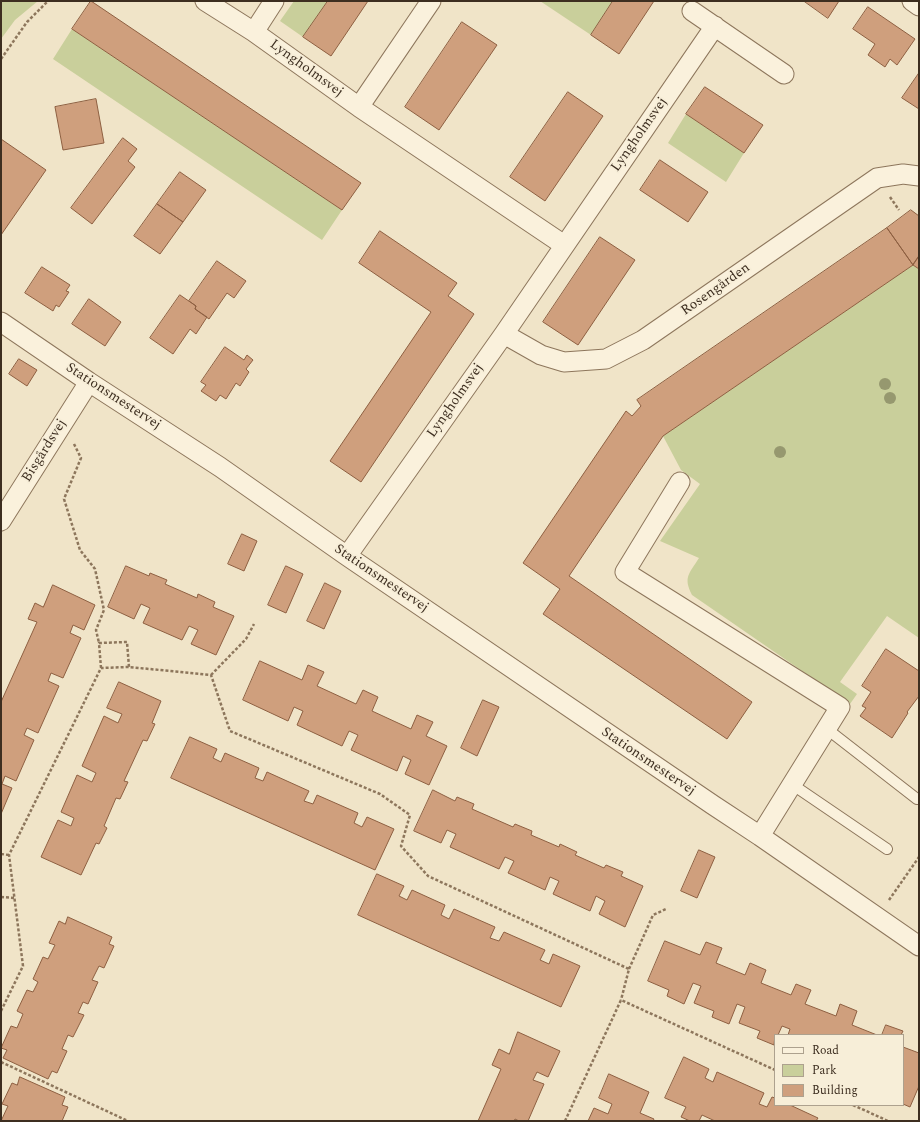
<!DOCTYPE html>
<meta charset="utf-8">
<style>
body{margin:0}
#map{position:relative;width:920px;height:1122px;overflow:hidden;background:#f0e4c8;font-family:Spectral,serif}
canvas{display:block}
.frame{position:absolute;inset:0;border:2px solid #3d2e20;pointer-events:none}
.legend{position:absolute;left:774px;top:1034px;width:130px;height:72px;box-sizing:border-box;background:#f7eed8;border:1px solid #ada18e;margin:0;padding:5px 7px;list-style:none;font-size:12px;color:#3d2e20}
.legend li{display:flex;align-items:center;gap:8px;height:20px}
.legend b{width:20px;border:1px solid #ada18e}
</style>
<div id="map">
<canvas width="920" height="1122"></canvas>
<div class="frame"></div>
<ul class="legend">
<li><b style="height:5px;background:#faf1dc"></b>Road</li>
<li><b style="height:11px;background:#c9cf9b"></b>Park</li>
<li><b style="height:11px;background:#cf9f7d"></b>Building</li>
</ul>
</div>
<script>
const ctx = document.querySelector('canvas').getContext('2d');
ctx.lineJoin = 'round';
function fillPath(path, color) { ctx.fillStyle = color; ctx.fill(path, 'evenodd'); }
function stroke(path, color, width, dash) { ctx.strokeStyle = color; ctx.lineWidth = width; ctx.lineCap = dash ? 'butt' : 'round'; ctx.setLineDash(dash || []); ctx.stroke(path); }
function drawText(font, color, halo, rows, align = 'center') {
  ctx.font = font + ' Spectral,serif'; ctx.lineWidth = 3.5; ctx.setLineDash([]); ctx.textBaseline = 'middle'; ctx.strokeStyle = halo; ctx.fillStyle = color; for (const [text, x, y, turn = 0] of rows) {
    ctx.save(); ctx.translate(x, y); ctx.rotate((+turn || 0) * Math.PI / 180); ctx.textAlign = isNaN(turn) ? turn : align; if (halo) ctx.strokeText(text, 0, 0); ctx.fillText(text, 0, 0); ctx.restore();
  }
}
const green = new Path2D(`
 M1,1h37l-23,19 -14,19z
 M294,1h34l-25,36 -23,-16z
 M540,1h73l-22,34z
 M72,29l270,181 -20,30 -269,-181z
 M686,114l58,39 -18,29 -58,-39z
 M913,265l6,4v369l-32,-22 -47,66 17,12 -7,10 -158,-109c-9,-18 -3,-21 7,-37l-39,-17 40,-57 -19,-14 -18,-34z`);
const building = new Path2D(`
 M91,1l270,182 -19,27 -270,-181z
 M328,1h40l-37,55 -28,-19z
 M613,1h41l-35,53 -28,-19z
 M804,1h35l-11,17z
 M868,7l47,32 -18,26 -7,-6 -5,8 -17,-12 7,-11 -22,-15z
 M462,22l35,23 -58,85 -34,-23z
 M919,73v36l-17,-11z
 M705,87l58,38 -19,28 -58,-39z
 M568,92l35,24 -58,85 -35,-24z
 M96,99l8,44 -41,7 -8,-43z
 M123,138l14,11 -9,12 7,6 -43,57 -21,-16z
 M1,139l45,31 -45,65z
 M660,160l48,32 -20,30 -48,-32z
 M180,172l26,18 -23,32 -26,-18z
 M157,204l26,18 -23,32 -26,-18z
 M911,210l8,6v40l-6,9 -26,-37z
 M887,228l26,37 -250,171 -94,140 183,126 -25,37 -184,-125 17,-25 -37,-26 103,-152 6,5 9,-10 -4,-6z
 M380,231l77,52 -9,13 26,18 -113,168 -31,-21 101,-149 -72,-49z
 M600,237l35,23 -57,85 -35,-23z
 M919,256v13l-6,-4z
 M217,261l29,20 -12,17 -7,-5 -18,26 -14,-10 1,-3 -7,-5z
 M42,267l28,18 -4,6 3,1 -10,15 -3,-2 -3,6 -28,-18z
 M180,295l16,11 -1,3 12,8 -11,17 -6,-5 -17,25 -23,-16z
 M89,299l32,23 -16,24 -33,-22z
 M225,347l19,13 3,-5 6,5 -7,9 3,3 -9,14 -4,-3 -10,16 -6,-4 -4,6 -15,-10 5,-6 -5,-3z
 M19,359l18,11 -10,16 -18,-12z
 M242,534l15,7 -13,30 -16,-7z
 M126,566l23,10 1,-3 17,7 -2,4 32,14 1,-4 17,8 -2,5 21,9 -18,39 -25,-11 7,-14 -9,-4 -7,14 -39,-17 7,-15 -9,-4 -7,15 -26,-12z
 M286,566l17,8 -17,39 -18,-8z
 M325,583l16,8 -17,38 -17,-8z
 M53,585l42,20 -11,25 -11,-5 -3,8 11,5 -18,40 -12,-5 -3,8 11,5 -21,47 -11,-5 -3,7 10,5 -18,41 -11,-5 -3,8 10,4 -11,26v-112l36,-80 -9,-3 7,-16 8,4z
 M886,649l33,22v25l-12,16 1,1 -16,25 -32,-22 6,-8 -4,-2 9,-14 -9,-6z
 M260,661l42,19 6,-15 16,7 -7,14 39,18 7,-14 15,7 -6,14 39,18 6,-14 16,7 -7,14 21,10 -18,39 -24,-11 6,-14 -8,-4 -6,15 -46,-21 7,-15 -9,-4 -7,15 -45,-21 6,-14 -9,-4 -6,14 -45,-21z
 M119,682l42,19 -9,22 3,1 -8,17 -4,-1 -19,41 4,1 -8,17 -4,-1 -12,28 3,2 -8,16 -3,-1 -15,32 -40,-18 17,-37 13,6 3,-8 -13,-6 16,-37 15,7 4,-9 -14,-7 22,-50 14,7 4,-9 -15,-6z
 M483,700l16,7 -22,49 -16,-8z
 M190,737l27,12 -4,9 8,4 4,-9 34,15 -4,10 8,3 4,-9 42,19 -5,10 9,3 4,-9 41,18 -4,10 8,4 5,-10 27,12 -19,41 -204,-92z
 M433,790l22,11 2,-4 17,7 -2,5 41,18 2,-3 17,7 -1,4 28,12 1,-3 17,8 -2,3 29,13 2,-3 17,7 -2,4 22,10 -18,41 -26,-13 6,-13 -9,-5 -6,15 -37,-17 6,-13 -9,-4 -5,13 -37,-17 6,-12 -9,-4 -6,12 -49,-22 6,-13 -9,-4 -6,13 -27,-12z
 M699,850l16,7 -18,41 -16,-7z
 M377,874l27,12 -5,10 8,4 5,-10 33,15 -4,10 8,4 5,-10 41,18 -5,11 9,3 5,-9 41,18 -5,10 9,4 4,-10 27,12 -19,41 -203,-92z
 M68,917l44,20 -3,7 5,2 -10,22 -5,-2 -7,14 6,2 -10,22 -5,-2 -5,11 6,2 -11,22 -5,-2 -6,14 5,2 -10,22 -5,-2 -4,8 -45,-21 4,-8 -6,-2 10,-22 6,2 6,-14 -6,-3 10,-21 6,2 5,-10 -5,-3 10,-22 5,2 7,-14 -6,-2 10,-22 6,3z
 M665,941l35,14 6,-13 16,6 -6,15 29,12 5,-12 16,7 -5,13 30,12 5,-11 15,6 -6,14 31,12 4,-12 17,7 -5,14 25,10h-89l2,-6 -8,-3 -4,9h-3l-1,10 -17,-7 3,-7 -21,-8 6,-16 -8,-3 -8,20 -17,-7 2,-6 -20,-8 7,-17 -8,-3 -9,21 -17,-8 2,-6 -21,-9z
 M886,1025l17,6 -2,4h-19z
 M518,1032l42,19 -12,26 -11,-5 -4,8 11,4 -16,37h-9l-4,-2 -1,2h-36l23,-52 -9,-4 7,-16 10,5z
 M903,1047l16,6v33l-9,21 -7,-3z
 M684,1057l25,12 -4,9 8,4 4,-10 47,21 -5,11 8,3 5,-10 3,1v7h15l28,13 -2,3h-101l-13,-6 -3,6h-9l-9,-4 5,-10 -21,-9z
 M609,1074l40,18 -9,21 14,6 -1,2h-65l6,-13 14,6 4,-10 -13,-6z
 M20,1077l45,20 -3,8 6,2 -6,14h-61l7,-15 -6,-2 10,-21 5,2z`);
const path = new Path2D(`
 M1,59l26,-37 21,-21
 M890,197l9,13
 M74,444l7,14 -17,41 16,51 15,19 9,41 -8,20 3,13
 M101,668l-2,-25 28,-1 2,25
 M211,675l35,-36 8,-15
 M1,854l8,1
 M1,897l14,1
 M889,900l30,-43
 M629,969l24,-54 13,-6
 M1,1011l22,-45 -14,-111 92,-187 28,-1 82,8 19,56 150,63 30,21 -9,31 27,30 201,93 -8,31
 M1,1062l127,59
 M853,1105l35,16
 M565,1121l56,-121 154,70`);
const service = new Path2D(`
 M827,729l90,70
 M793,785l94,64`);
const minor = new Path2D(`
 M205,1l49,31 105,75 205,138
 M912,1l7,5
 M692,11l92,63
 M254,32l20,-31
 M359,107l72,-106
 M1,322l88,60 131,85 127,89 366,249 47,31 159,110
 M504,334l37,21 23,7 42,-3 37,-19 234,-162 26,-4 16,2
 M680,482l-55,90 215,135 -80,129
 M1,521l88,-139
 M347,556l157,-222 211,-308`);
const trees = [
 [885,384],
 [890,398],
 [780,452]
];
const streetNames = [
 ["Lyngholmsvej",306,69,36],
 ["Lyngholmsvej",640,135,-55],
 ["Rosengården",716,290,-35],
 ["Stationsmestervej",113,397,33],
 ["Lyngholmsvej",456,401,-55],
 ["Bisgårdsvej",45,451,-58],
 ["Stationsmestervej",381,579,34],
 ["Stationsmestervej",648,762,34]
];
fillPath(green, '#c9cf9b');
fillPath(building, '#cf9f7d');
stroke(building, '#8d5f41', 1);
stroke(service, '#8d765c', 12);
stroke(minor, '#8d765c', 21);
stroke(path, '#8d765c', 2.5, [3, 2]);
stroke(service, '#faf1dc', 10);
stroke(minor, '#faf1dc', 19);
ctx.fillStyle = '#96986f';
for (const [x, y] of trees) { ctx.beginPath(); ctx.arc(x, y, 6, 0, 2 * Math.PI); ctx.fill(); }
drawText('14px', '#3d2e20', '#f7eed8', streetNames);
</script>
